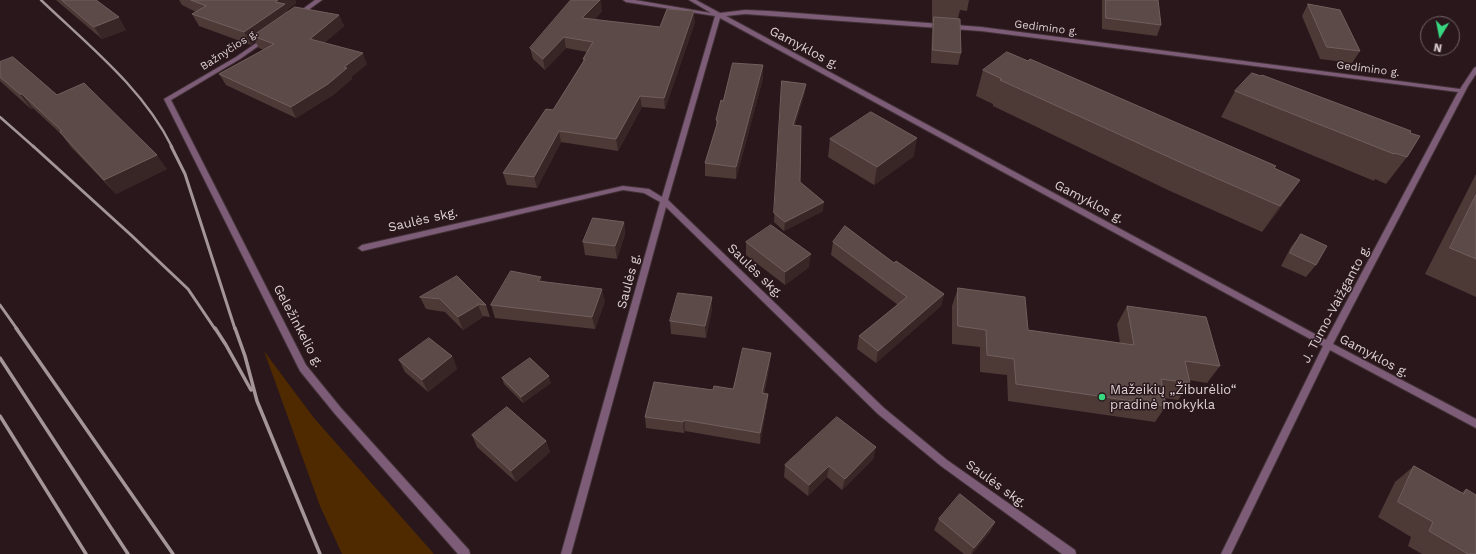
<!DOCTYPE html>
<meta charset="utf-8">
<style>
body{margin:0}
#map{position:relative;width:1476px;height:554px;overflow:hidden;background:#29171c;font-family:"Work Sans",sans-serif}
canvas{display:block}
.north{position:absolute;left:1420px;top:16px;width:40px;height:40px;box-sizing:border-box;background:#29171c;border:1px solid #716165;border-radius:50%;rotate:190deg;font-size:11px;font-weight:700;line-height:16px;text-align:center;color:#ddd0d3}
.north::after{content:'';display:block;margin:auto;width:14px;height:18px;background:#38d880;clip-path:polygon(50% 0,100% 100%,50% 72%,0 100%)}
</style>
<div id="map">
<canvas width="1476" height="554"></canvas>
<div class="north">N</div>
</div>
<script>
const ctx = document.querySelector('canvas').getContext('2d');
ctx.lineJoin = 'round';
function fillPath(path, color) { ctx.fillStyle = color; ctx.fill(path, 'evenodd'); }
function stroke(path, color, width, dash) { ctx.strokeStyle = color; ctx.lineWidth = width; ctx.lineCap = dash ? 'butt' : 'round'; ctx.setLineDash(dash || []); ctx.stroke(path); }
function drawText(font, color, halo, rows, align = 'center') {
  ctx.font = font + ' "Work Sans",sans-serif'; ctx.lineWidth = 3; ctx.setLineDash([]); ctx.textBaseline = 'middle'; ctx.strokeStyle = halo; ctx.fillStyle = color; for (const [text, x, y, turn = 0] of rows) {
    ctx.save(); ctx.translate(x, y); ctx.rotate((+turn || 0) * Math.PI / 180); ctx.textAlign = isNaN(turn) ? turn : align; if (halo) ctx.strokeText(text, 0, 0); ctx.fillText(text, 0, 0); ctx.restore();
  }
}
const green = new Path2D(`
 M264,351l50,67 120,136h-92l-22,-48z`);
const minor = new Path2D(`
 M315,0h7l-22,16h-4v-2z
 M623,0h12l76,13 -22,-13h7l24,13 25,-3 24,1 212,16 479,62 14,-21 2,-1v7l-8,12 -135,258 143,75v9l-146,-78 -99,204h-10l102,-208 -603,-328 -52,182 216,208 63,52 128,90 1,4h-14l-121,-88 -63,-52 -212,-207 -95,347h-10l99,-352 -16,-9 -21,-3 -261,61 -4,-3 4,-3 261,-59 26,3 13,8 53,-181 -89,-14zM745,14l236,17 477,61 -132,248 -600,-324z
 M265,37l3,2 -1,1 -27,19 -69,41 135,265 35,43 128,142 1,4h-12l-123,-140 -35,-43 -136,-272 72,-42z`);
const railFar2 = new Path2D(`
 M41,0c47,45 102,88 131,147
 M0,117l34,30`);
const railFar1 = new Path2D(`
 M33,146l98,89 57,54 27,40
 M171,146l14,28 50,155
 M0,305l17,24`);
const rail = new Path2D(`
 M16,328l157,226
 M215,328l11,17 25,45
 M235,328l10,28 12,45 63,153
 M0,358l128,196
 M0,416l86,138`);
const wall = new Path2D(`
 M56,0h40l30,30 -24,9z
 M179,0h116l1,3 -9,7 1,2 51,3 5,11 -20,17 43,21 -16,13 1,2 -19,16 -37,23 -70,-33 -7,-11 45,-24 -5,-2 -4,-7 -4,4 -52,-19 -7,-12 4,-2 -14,-7z
 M932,0h37l-2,11 -7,-1 -2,8 3,35 -3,12 -27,-2 1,-34 1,-7h-1z
 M1102,0h56l3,25 -4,11 -55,-7z
 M1308,4l52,47 -8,12 -32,-4 -18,-43z
 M602,11l-8,9 66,7 35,-5 -30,87 -23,-2 -24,44 -57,-9 -24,46 -30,-3 -4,-12 50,-63 30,-48v-3l4,-7 -21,-4 -21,22 -12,-11 -3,-11z
 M0,62l57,33 110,74 -51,25 -45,-47 -9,-12 -29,-27 -2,1 -31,-28z
 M763,65v13l-27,101 -31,-3v-13l11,-36v-7z
 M983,70l291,98 8,38 -20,26 -92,-41 -177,-85v-2l-17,-8z
 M782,81l24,3 -1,8 -10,33 5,57 23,29 -39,20 -10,-9z
 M1235,91l172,66 -21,27 -11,-5 -1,2 -153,-64z
 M830,139l84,17 -40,29 -46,-28z
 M1476,174v123l-51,-23z
 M624,222l1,12 -8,25 -32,-4 -2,-13z
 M1301,234l15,31 -10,12 -25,-11 10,-19z
 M746,242l63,25 -24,18 -39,-30z
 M833,242l61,21 50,31 -3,12 -65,57 -19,-14 2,-13 39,-31 -67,-50z
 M542,282l63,19 -10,28 -100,-11 -4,-13z
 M958,288l70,42 92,13 -3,-19 10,-18 93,60 -13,17 -18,-3 1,3 -12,17 -13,-2 1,8 -11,16 -147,-21 -1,-26 -27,-3v-25l-28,-3v-38z
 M420,297l66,8 4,12 -7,-1v1l-20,13 -18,-18 -19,-3z
 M712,297v12l-6,29 -35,-4 -1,-13z
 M452,356l5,13 -29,23 -23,-20 -6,-12z
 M770,364l-6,30h4l-1,11 -7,39 -75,-13 -1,2 -38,-5 -1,-11 68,-27 20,-1z
 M502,378l49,5 -28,20 -19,-19z
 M472,435l74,6 4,11 -34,30 -39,-35z
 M876,447l-3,12 -31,31 -15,-13 -19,19 -24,-19 1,-12z
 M1414,466l47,27 5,-4 10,65h-54l-14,-8 3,-9 -33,-20 17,-35z
 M939,519l56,3 -5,10 -18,22h-8l-30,-24z`);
const shadedWall = new Path2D(`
 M278,0h17l1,3 -9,7 3,6 -37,20 2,5 -4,4 -7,-13 31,-30z
 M601,0l1,11 -18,19 -2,-12z
 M694,11l1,11 -30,87 -1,-11z
 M339,15l5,11 -29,24 -5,-11z
 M119,17l7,13 -24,9 -8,-12z
 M564,37l2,11 -21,22 -2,-11z
 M363,53l4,11 -16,13 1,2 -19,16 -37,23 -5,-11z
 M763,65v13l-27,101v-12z
 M806,84l-1,8 -13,42 1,-9z
 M20,94h2l11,14 -2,1z
 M640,96l2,11 -24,44 -2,-12z
 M559,131l2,11 -24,46 -3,-11z
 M917,138l-3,18 -40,29 3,-18z
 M157,155l10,14 -51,25 -12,-14z
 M1300,180l-18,26 -20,26 18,-26z
 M824,202l-1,9 -39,20 1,-9z
 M624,222l1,12 -8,25 -2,-13z
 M811,254l-2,13 -24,18v-13z
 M541,277l3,12 -6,-8z
 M602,289l3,12 -10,28 -3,-12z
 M944,294l-3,12 -65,57 2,-12z
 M712,297v12l-6,29 -1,-12z
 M478,305l5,12 -20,13 -5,-13z
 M771,353l-1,11 -9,40 1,-11z
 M452,356l5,13 -29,23 -6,-12z
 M549,376l2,7 -28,20 -2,-6z
 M768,394l-1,11 -7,39v-11z
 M684,420l1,11 -1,2 -1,-11z
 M546,441l4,11 -34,30 -5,-11z
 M876,447l-3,12 -31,31 3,-11z
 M829,466l-2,11 -19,19 1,-11z
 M995,522l-5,10 -18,22h-1l3,-6z`);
const building = new Path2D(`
 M62,0h34l23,17 -25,10z
 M191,0h87l-3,2 10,2 -41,28 -52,-18 14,-8z
 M571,0h29l-18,18 78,9 7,-18 27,2 -30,87 -24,-2 -24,43 -57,-8 -25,46 -31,-4 43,-64 7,1 32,-51h-2l10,-17 -29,-5 -21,22 -13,-11z
 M1106,0h52l3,25 -55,-7z
 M1308,4l32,6 20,41 -33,-4z
 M295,7l44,8 -29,24 53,14 -19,14 3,1 -19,16 -37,23 -72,-33 55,-30 -21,-8z
 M934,17l26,2 1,34 -28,-3z
 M1007,52l21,9 2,-2 246,107 -2,2 26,12 -20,26 -96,-42 -184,-84 2,-1 -19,-9z
 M13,57l44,38 27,-12 73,72 -53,25 -44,-48 2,-1 -40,-37h-2l-20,-17v-15z
 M733,63l30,2 -27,102 -31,-4 13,-42 -2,-1 5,-20 2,1z
 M1252,73l9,3 1,-1 149,56 -1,2 10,3 -13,21 -12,-4 -1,1 -159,-63z
 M782,81l24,3 -13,41 8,1 -1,56 24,20 -39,20 -11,-9z
 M871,112l46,26 -40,29 -47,-28z
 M1476,195v64l-26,-11z
 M593,218l31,4 -9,24 -32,-4z
 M771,225l40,29 -26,18 -39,-30z
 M845,226l49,37 2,-2 48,33 -66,57 -19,-15 48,-39 -74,-55z
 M1301,234l26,12 -11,19 -26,-12z
 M511,271l30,6 -3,4 64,8 -10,28 -101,-12z
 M457,276l29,29 -9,-1 1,1 -20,12 -18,-18 -20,-2z
 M958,288l67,9 3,33 106,15 -7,-39 79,11 14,49 -35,-5 5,22 -29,-4 5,27 -150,-22 -2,-25 -27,-4 -1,-25 -28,-4z
 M678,293l34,4 -7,29 -35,-5z
 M429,338l23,18 -30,24 -23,-20z
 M743,348l28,5 -9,40 6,1 -8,39 -76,-13 -1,2 -38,-5 9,-35 59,8 1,-4 19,3z
 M530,358l19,18 -28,21 -19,-19z
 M507,407l39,34 -35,30 -39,-36z
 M837,417l39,30 -31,32 -16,-13 -20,19 -24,-20z
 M1414,466l50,28 2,-5 10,6v59h-8l-39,-23 4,-9 -35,-20z
 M960,494l35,28 -21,26 -35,-29z`);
const markers = [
 [1102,397,4,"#38d880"]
];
const farStreetnames = [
 ["Gedimino g.",1046,28,7],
 ["Bažnyčios g.",229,50,-33],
 ["Gedimino g.",1368,69,7]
];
const streetNames = [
 ["Gamyklos g.",804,48,28],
 ["Gamyklos g.",1089,202,28],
 ["Saulės skg.",423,220,-13],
 ["Saulės skg.",755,271,44],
 ["Saulės g.",629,281,-75],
 ["J. Tumo-Vaižganto g.",1336,304,-62],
 ["Geležinkelio g.",298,326,62],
 ["Gamyklos g.",1374,356,28],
 ["Saulės skg.",996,484,36]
];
const poiNames = [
 ["Mažeikių „Žiburėlio“",1110,390],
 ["pradinė mokykla",1110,405]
];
fillPath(green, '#4f2a00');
stroke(minor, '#423136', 2);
fillPath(minor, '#7c5c76');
stroke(railFar2, '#a39598', 2.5);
stroke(railFar1, '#a39598', 3);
stroke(rail, '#a39598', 3.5);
fillPath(wall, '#4d3a37');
fillPath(shadedWall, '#382525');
fillPath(building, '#5c4a48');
stroke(building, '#705f5d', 1);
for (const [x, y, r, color] of markers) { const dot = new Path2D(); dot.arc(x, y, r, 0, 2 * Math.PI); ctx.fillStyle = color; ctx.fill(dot); stroke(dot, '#29171c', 1.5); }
drawText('11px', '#ddd0d3', '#29171c', farStreetnames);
drawText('13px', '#ddd0d3', '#29171c', streetNames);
drawText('13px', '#ddd0d3', '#29171c', poiNames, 'left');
</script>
